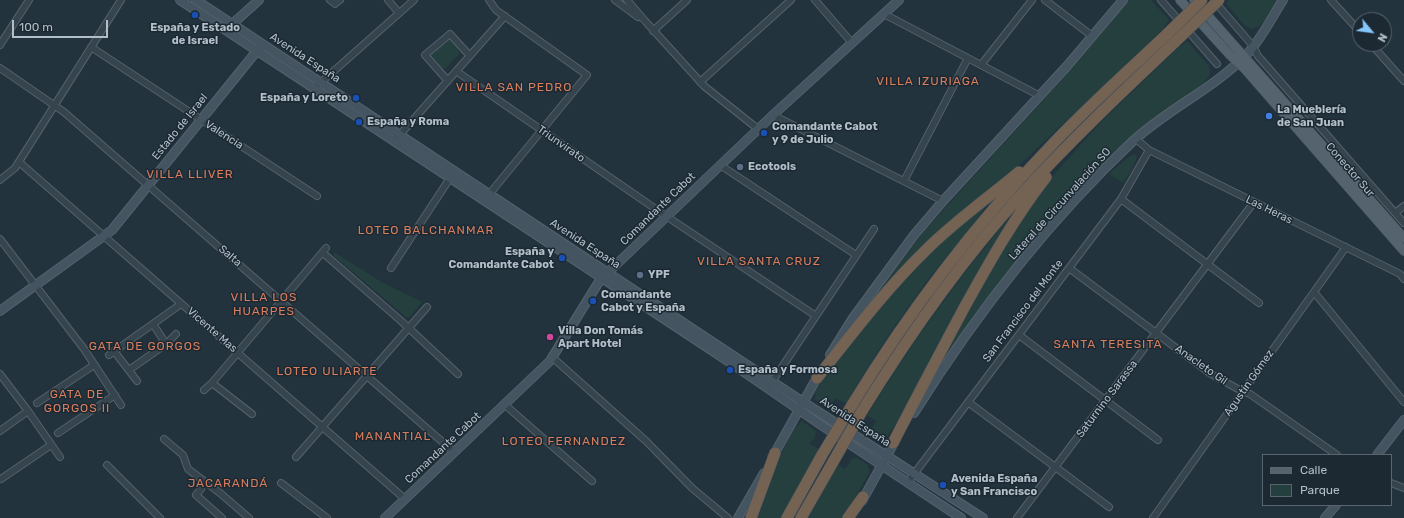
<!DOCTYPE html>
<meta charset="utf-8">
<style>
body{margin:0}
#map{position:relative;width:1404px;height:518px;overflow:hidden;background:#22333e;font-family:Rubik,sans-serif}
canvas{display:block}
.legend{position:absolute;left:1262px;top:454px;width:130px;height:52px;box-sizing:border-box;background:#1c2933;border:1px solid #58656f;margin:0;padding:5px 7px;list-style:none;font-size:12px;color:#b2bfc9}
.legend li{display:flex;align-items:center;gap:8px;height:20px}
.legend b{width:20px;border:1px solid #58656f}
.north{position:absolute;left:1352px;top:12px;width:40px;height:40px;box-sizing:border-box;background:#1c2933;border:1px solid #58656f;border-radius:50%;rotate:119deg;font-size:11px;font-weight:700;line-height:16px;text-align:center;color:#b2bfc9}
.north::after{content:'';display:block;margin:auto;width:14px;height:18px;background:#84c7fc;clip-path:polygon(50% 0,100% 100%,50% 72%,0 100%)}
.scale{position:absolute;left:12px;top:20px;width:96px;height:18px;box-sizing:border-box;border:2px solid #b2bfc9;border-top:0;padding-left:5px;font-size:12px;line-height:14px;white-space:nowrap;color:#b2bfc9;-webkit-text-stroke:3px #1c2933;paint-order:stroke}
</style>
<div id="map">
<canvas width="1404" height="518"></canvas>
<ul class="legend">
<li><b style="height:5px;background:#54636e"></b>Calle</li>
<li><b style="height:11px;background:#243f3e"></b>Parque</li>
</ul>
<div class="north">N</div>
<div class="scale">100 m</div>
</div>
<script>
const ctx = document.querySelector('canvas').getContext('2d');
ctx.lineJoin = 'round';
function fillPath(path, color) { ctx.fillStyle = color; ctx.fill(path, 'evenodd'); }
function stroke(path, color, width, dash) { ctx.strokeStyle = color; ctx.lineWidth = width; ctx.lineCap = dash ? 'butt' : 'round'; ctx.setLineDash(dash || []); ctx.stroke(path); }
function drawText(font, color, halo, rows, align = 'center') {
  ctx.font = font + ' Rubik,sans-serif'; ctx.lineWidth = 3; ctx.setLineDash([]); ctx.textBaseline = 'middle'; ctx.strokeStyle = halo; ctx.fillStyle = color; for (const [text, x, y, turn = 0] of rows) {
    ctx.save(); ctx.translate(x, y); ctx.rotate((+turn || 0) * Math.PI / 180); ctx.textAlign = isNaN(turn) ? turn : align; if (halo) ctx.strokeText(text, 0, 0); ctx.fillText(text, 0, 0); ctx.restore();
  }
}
const green = new Path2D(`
 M1129,0h22l18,20 -6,9 -135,128 -40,35 -131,130 2,-5 65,-86 132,-145z
 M1229,0h49c-6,10 -14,26 -25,29l-8,-3 -19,-22z
 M449,40c5,1 10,9 10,14l-13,14h-4l-11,-13z
 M1187,41l22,25 1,7 -3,6 -11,11 -31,20 -32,25 -67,69 -63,73 -61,83 58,-110 50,-71 49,-55 80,-77z
 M1135,154l2,2 -4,12 -10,15 -14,-9 18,-16z
 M989,201c-15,26 -37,49 -56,72 -31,41 -60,84 -86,129l-2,1 -10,-5 -3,6 2,4 -3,2 -17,-11 2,-4 -2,-1 16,-27 88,-105z
 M1023,202l-122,215 -19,27 -15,-11v-4l6,-2 3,-6 -8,-5v-2c46,-75 97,-146 155,-212z
 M334,252l49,31 39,19 -12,15h-4l-72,-61z
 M802,421l14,10 -1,7 -6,5 10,6 -1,3 -37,66h-26l18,-49 21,-40z
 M857,458l10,6 2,6v3l-26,45h-35l30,-53 7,4 7,-10z`);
const street = new Path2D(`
 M330,0l5,4 5,-4
 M388,0l11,13
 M615,0l23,17
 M627,0l19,22 58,64 54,43
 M815,0l37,43
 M1045,0l47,36
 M1161,0l56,64
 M1331,0l29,32
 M1214,1l39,45 5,10 146,167
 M884,14l156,82
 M653,31l34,-31
 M1371,44l33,37
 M0,45l29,-45
 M91,47l226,149
 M981,65l51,-65
 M0,68l64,44 390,340
 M456,71l204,141 156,104
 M448,81l-23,-26 25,-21 20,22
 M700,82l91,-82
 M318,85l96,-85
 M773,115l170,86
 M397,138l108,-122
 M1136,139l13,11 251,124 4,5
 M19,162l386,337
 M720,165l136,90
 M0,180l15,-12 106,-168
 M904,181l64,-123
 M487,197l100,-122 -91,-65 -7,-10
 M1121,199l138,104
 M1395,213l9,-7
 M0,239l84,110 37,56
 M323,253l77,67 58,54
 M391,268l61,-93
 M1069,268l142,106 27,15 12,5 87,61
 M1314,292l90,110
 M153,324l13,20
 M1019,335l139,105
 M114,351l23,30
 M109,355l72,-51
 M552,357l94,84 46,47 36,30
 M129,370l37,-26 10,-10
 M0,374l28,37 32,46
 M212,383l40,31
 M770,385l104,-156
 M204,390l8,-7 114,-135
 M968,402l141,105
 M37,403l57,-38
 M504,404l88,77
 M0,431l28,-20
 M58,433l57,-38
 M164,439l19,16 5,14 32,24 29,25
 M296,457l131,-150
 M107,465l53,53
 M1,479l50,-34
 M908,482l213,-283 28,-49
 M281,483l46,35
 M1391,483l13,5
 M201,489l-5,6 26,23
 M1017,518l237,-316
 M1153,518l193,-271`);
const secondary = new Path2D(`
 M180,0l554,365 87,60 140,93
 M196,0l607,402 180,116
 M229,27l30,-27
 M0,311l112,-81 148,-183
 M830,355l23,-37 61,-83 29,-34 124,-135 56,-66
 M914,413c62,-99 134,-192 219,-272 36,-33 82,-53 115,-88 14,-15 24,-36 35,-53
 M1377,455l27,-35
 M772,458l47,-84
 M862,501l34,-62
 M385,518l165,-157 50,-81 173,-165 126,-115
 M738,518l26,-45
 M1325,518l11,-13`);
const primary = new Path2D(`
 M1180,0l49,54 15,14 160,183
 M1194,0l210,238`);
const highway = new Path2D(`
 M817,378c35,-44 69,-89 109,-128 28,-28 62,-52 93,-78
 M852,405c56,-92 121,-178 195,-255 38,-41 80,-78 120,-116
 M862,411c47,-76 98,-149 158,-215 49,-54 102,-104 155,-154
 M893,443c23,-45 47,-90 71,-135 25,-45 50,-90 82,-131
 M751,518l24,-65
 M787,518l35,-63
 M801,518l32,-56
 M848,518l15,-21`);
const highwayBridge = new Path2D(`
 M1167,34l35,-34
 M1175,42l44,-42
 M822,455l30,-50
 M833,462l29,-51`);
const markers = [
 [195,15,4,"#1a4fb4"],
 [356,98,4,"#1a4fb4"],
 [1269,116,4,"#3f7fe0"],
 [359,122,4,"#1a4fb4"],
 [764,133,4,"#1a4fb4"],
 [740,167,4,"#5c6f8a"],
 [562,258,4,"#1a4fb4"],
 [640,275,4,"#5c6f8a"],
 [593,301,4,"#1a4fb4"],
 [550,337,4,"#d1479c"],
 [730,370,4,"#1a4fb4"],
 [943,485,4,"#1a4fb4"]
];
const poiNames = [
 ["España y Estado",195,28,"center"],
 ["de Israel",195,41,"center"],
 ["España y Loreto",348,98,"right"],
 ["La Mueblería",1277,110],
 ["de San Juan",1277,123],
 ["España y Roma",367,122],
 ["Comandante Cabot",772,127],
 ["y 9 de Julio",772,140],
 ["Ecotools",748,167],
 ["España y",554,252,"right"],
 ["Comandante Cabot",554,265,"right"],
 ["YPF",648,275],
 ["Comandante",601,295],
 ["Cabot y España",601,308],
 ["Villa Don Tomás",558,331],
 ["Apart Hotel",558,344],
 ["España y Formosa",738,370],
 ["Avenida España",951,479],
 ["y San Francisco",951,492]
];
const streetNames = [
 ["Avenida España",305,58,33],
 ["Estado de Israel",180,127,-51],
 ["Valencia",224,135,33],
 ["Triunvirato",561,144,35],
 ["Conector Sur",1350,170,49],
 ["Lateral de Circunvalación SO",1060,204,-48],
 ["Comandante Cabot",658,209,-44],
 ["Las Heras",1269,210,26],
 ["Avenida España",585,244,33],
 ["Salta",230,256,41],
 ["San Francisco del Monte",1023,311,-53],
 ["Vicente Mas",212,330,41],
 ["Anacleto Gil",1201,365,35],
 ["Agustín Gómez",1249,383,-55],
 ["Saturnino Sarassa",1107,399,-53],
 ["Avenida España",855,422,33],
 ["Comandante Cabot",443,448,-43]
];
const neighbourhoodNames = [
 ["VILLA IZURIAGA",928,82],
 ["VILLA SAN PEDRO",514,88],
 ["VILLA LLIVER",190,175],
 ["LOTEO BALCHANMAR",426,231],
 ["VILLA SANTA CRUZ",759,262],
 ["VILLA LOS",264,298],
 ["HUARPES",264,312],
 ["SANTA TERESITA",1108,345],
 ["GATA DE GORGOS",145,347],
 ["LOTEO ULIARTE",327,372],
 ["GATA DE",77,395],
 ["GORGOS II",77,409],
 ["MANANTIAL",393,437],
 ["LOTEO FERNANDEZ",564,442],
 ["JACARANDÁ",228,484]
];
fillPath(green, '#243f3e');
stroke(street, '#55626c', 8);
stroke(secondary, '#55626c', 10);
stroke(primary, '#43505a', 10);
stroke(highway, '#424f59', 12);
stroke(street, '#36444e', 6);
stroke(secondary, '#445461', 8);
stroke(primary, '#54636e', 9);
stroke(highway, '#746253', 11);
stroke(highwayBridge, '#424f59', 12, []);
stroke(highwayBridge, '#746253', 11);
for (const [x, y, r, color] of markers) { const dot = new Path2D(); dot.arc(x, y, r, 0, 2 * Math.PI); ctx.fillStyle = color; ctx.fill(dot); stroke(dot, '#1c2933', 1.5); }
drawText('bold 11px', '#b2bfc9', '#1c2933', poiNames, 'left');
drawText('11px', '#b2bfc9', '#1c2933', streetNames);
ctx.letterSpacing = '1px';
drawText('12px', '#d97e5d', '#1c2933', neighbourhoodNames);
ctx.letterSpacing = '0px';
</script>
